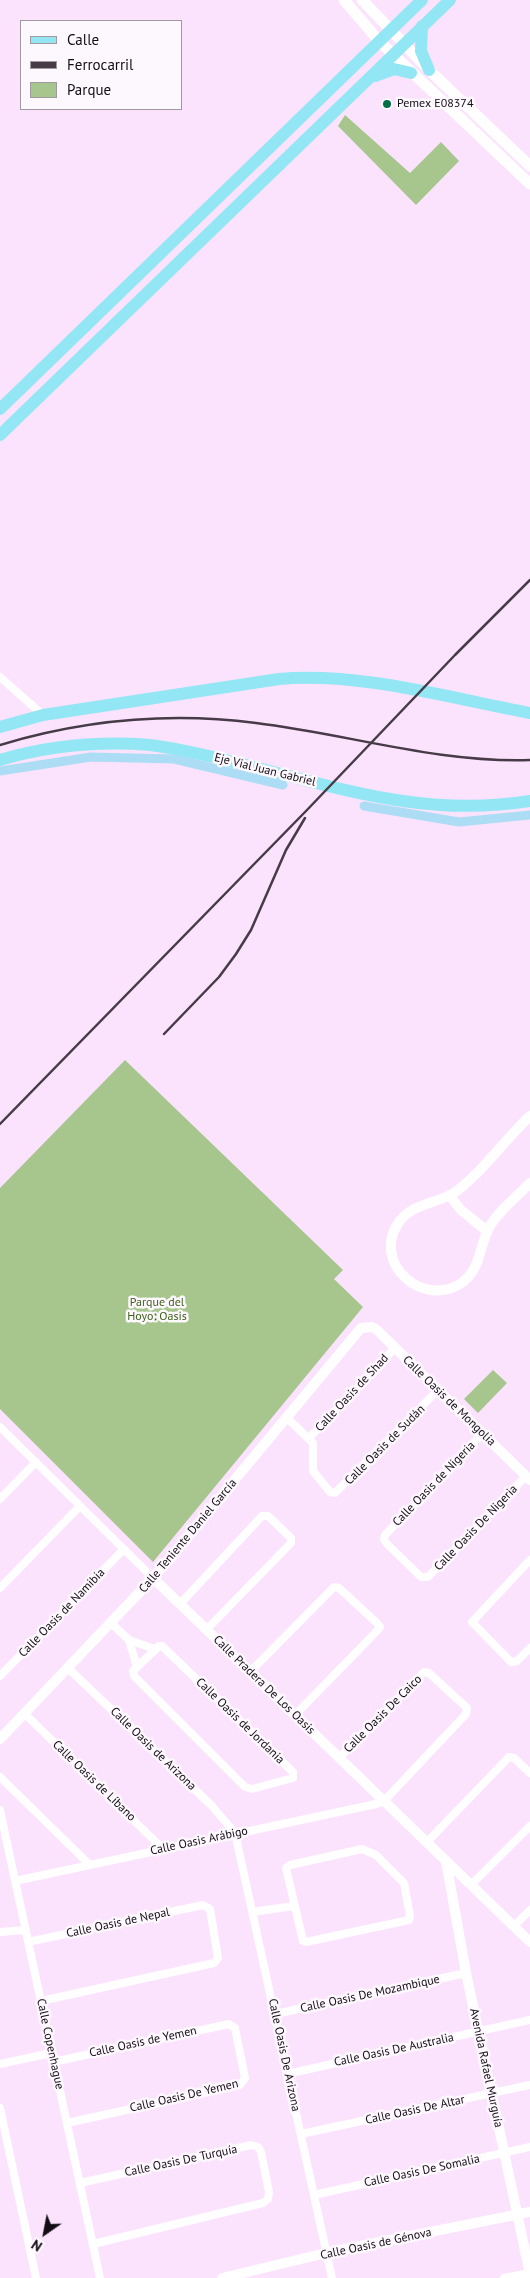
<!DOCTYPE html>
<meta charset="utf-8">
<style>
body{margin:0}
#map{position:relative;width:530px;height:2278px;overflow:hidden;background:#fbe3fe;font-family:"PT Sans",sans-serif}
canvas{display:block}
.legend{position:absolute;left:20px;top:20px;width:162px;height:90px;box-sizing:border-box;background:#fdf8fd;border:1px solid #a09aa0;margin:0;padding:6px 9px;list-style:none;font-size:15px;color:#140c15}
.legend li{display:flex;align-items:center;gap:10px;height:25px}
.legend b{width:25px;border:1px solid #a09aa0}
.north{position:absolute;left:20px;top:2208px;width:50px;height:50px;-webkit-text-stroke:4px #fdf8fd;paint-order:stroke;rotate:213deg;font-size:14px;font-weight:700;line-height:20px;text-align:center;color:#140c15}
.north::after{content:'';display:block;margin:auto;width:18px;height:22px;background:#140c15;clip-path:polygon(50% 0,100% 100%,50% 72%,0 100%)}
</style>
<div id="map">
<canvas width="530" height="2278"></canvas>
<ul class="legend">
<li><b style="height:6px;background:#93e6f4"></b>Calle</li>
<li><b style="height:6px;background:#463b47"></b>Ferrocarril</li>
<li><b style="height:14px;background:#a6c68d"></b>Parque</li>
</ul>
<div class="north">N</div>
</div>
<script>
const ctx = document.querySelector('canvas').getContext('2d');
ctx.lineJoin = 'round';
function fillPath(path, color) { ctx.fillStyle = color; ctx.fill(path, 'evenodd'); }
function stroke(path, color, width, dash) { ctx.strokeStyle = color; ctx.lineWidth = width; ctx.lineCap = dash ? 'butt' : 'round'; ctx.setLineDash(dash || []); ctx.stroke(path); }
function drawText(font, color, halo, rows, align = 'center') {
  ctx.font = font + ' "PT Sans",sans-serif'; ctx.lineWidth = 5; ctx.setLineDash([]); ctx.textBaseline = 'middle'; ctx.strokeStyle = halo; ctx.fillStyle = color; for (const [text, x, y, turn = 0] of rows) {
    ctx.save(); ctx.translate(x, y); ctx.rotate((+turn || 0) * Math.PI / 180); ctx.textAlign = isNaN(turn) ? turn : align; if (halo) ctx.strokeText(text, 0, 0); ctx.fillText(text, 0, 0); ctx.restore();
  }
}
const green = new Path2D(`
 M345,115l65,58 31,-31 18,19 -43,44 -78,-79z
 M125,1060l218,210 -9,9 29,28 -210,255 -153,-153v-221z
 M493,1370l14,13 -29,30 -14,-14z`);
const canal = new Path2D(`
 M0,771l91,-14 83,2 109,26
 M364,806l95,16 71,-7`);
const minor = new Path2D(`
 M0,677l43,38
 M286,1417l27,26v28l17,21 5,1 103,-103
 M0,1427l153,151
 M483,1433l-98,102 -1,4 2,4 35,34h7l98,-101
 M309,1438l86,-90
 M0,1499l36,-37
 M530,1560l-58,62 39,40 6,-1 13,-13
 M0,1588l80,-82
 M180,1604l82,-88h6l23,22v5l-84,86
 M111,1623l18,17 26,9
 M129,1640l8,27
 M159,1646h3l131,126v6l-41,11 -7,-2 -111,-111 -1,-5z
 M68,1668l144,138 23,27 97,445
 M250,1672l84,-85 5,1 38,35 3,4 -3,4 -82,84
 M0,1676l124,-127
 M25,1714l138,135
 M0,1777l90,88
 M0,1810l100,468
 M427,1842l82,-85 5,1 16,15
 M362,1849l14,6 28,28 6,33 -1,4 -103,22 -3,-1 -17,-73 4,-3z
 M15,1881l361,-77 8,-3 82,-87 1,-6 -38,-35 -5,-1 -85,86
 M471,1885l59,-59
 M252,1912l42,-6
 M514,1926l16,-16
 M0,1932l26,-2
 M28,1942l175,-37 7,4 8,49 -4,5 -173,38
 M275,2014l191,-41
 M53,2062l176,-38 6,4 10,50 -5,7 -173,38
 M0,2064l51,-11
 M287,2074l243,-54
 M0,2108l36,170
 M301,2134l229,-49
 M80,2183l171,-38 7,2 3,5 8,40 -1,7 -5,4 -170,41
 M314,2195l216,-48
 M504,2278l26,-5`);
const tertiary = new Path2D(`
 M530,1116c-24,22 -53,63 -78,78 -18,10 -40,10 -53,28 -29,41 25,88 64,60 18,-14 16,-36 26,-54 9,-17 28,-31 41,-45
 M449,1195l12,15 26,21
 M153,1578l377,364
 M0,1739l153,-161 208,-250 11,-1 5,3 153,150
 M446,1861l20,112 64,301
 M222,2278l104,-25 204,-41`);
const secondary = new Path2D(`
 M344,0l36,42 150,142
 M362,0l67,70 101,96`);
const primary = new Path2D(`
 M422,26l-1,25 8,19
 M375,76l19,-7 17,4
 M0,409l422,-409
 M0,435l450,-435
 M0,727l43,-12 236,-36c82,-7 170,19 251,34
 M0,760c48,-14 100,-19 150,-15 35,4 70,14 104,22 95,24 176,50 276,34`);
const rail = new Path2D(`
 M0,745c83,-25 170,-33 256,-22 92,11 180,40 274,37
 M164,1034l55,-57 17,-23 15,-24 35,-80 19,-32
 M0,1124l307,-314 148,-155 75,-75`);
const markers = [
 [387,104,5,"#026f46"]
];
const poiNames = [
 ["Pemex E08374",397,104]
];
const streetNames = [
 ["Eje Vial Juan Gabriel",265,770,14],
 ["Calle Oasis de Shad",352,1393,-47],
 ["Calle Oasis de Mongolia",449,1401,44],
 ["Calle Oasis de Sudán",385,1445,-45],
 ["Calle Oasis de Nigeria",434,1484,-46],
 ["Calle Oasis De Nigeria",476,1528,-46],
 ["Calle Teniente Daniel García",188,1536,-50],
 ["Calle Oasis de Namibia",62,1613,-46],
 ["Calle Pradera De Los Oasis",264,1685,44],
 ["Calle Oasis De Caico",383,1714,-45],
 ["Calle Oasis de Jordania",240,1721,44],
 ["Calle Oasis de Arizona",153,1749,44],
 ["Calle Oasis de Líbano",94,1781,44],
 ["Calle Oasis Arábigo",199,1841,-12],
 ["Calle Oasis de Nepal",118,1923,-12],
 ["Calle Oasis De Mozambique",370,1994,-12],
 ["Calle Oasis de Yemen",143,2042,-12],
 ["Calle Copenhague",50,2044,78],
 ["Calle Oasis De Australia",394,2050,-12],
 ["Calle Oasis De Arizona",284,2055,78],
 ["Avenida Rafael Murguía",486,2068,78],
 ["Calle Oasis De Yemen",184,2096,-13],
 ["Calle Oasis De Altar",415,2110,-12],
 ["Calle Oasis De Turquía",181,2161,-12],
 ["Calle Oasis De Somalia",422,2171,-12],
 ["Calle Oasis de Génova",376,2244,-12]
];
const parkNames = [
 ["Parque del",157,1303],
 ["Hoyo: Oasis",157,1317]
];
fillPath(green, '#a6c68d');
stroke(canal, '#acddf5', 9);
stroke(minor, '#fff', 8);
stroke(tertiary, '#fff', 10);
stroke(secondary, '#fff', 11);
stroke(primary, '#93e6f4', 12);
stroke(rail, '#463b47', 2.5);
for (const [x, y, r, color] of markers) { const dot = new Path2D(); dot.arc(x, y, r, 0, 2 * Math.PI); ctx.fillStyle = color; ctx.fill(dot); stroke(dot, '#fdf8fd', 2); }
drawText('12px', '#140c15', '#fdf8fd', poiNames, 'left');
drawText('12px', '#140c15', '#fdf8fd', streetNames);
drawText('12px', '#3d5f1a', '#fdf8fd', parkNames);
</script>
